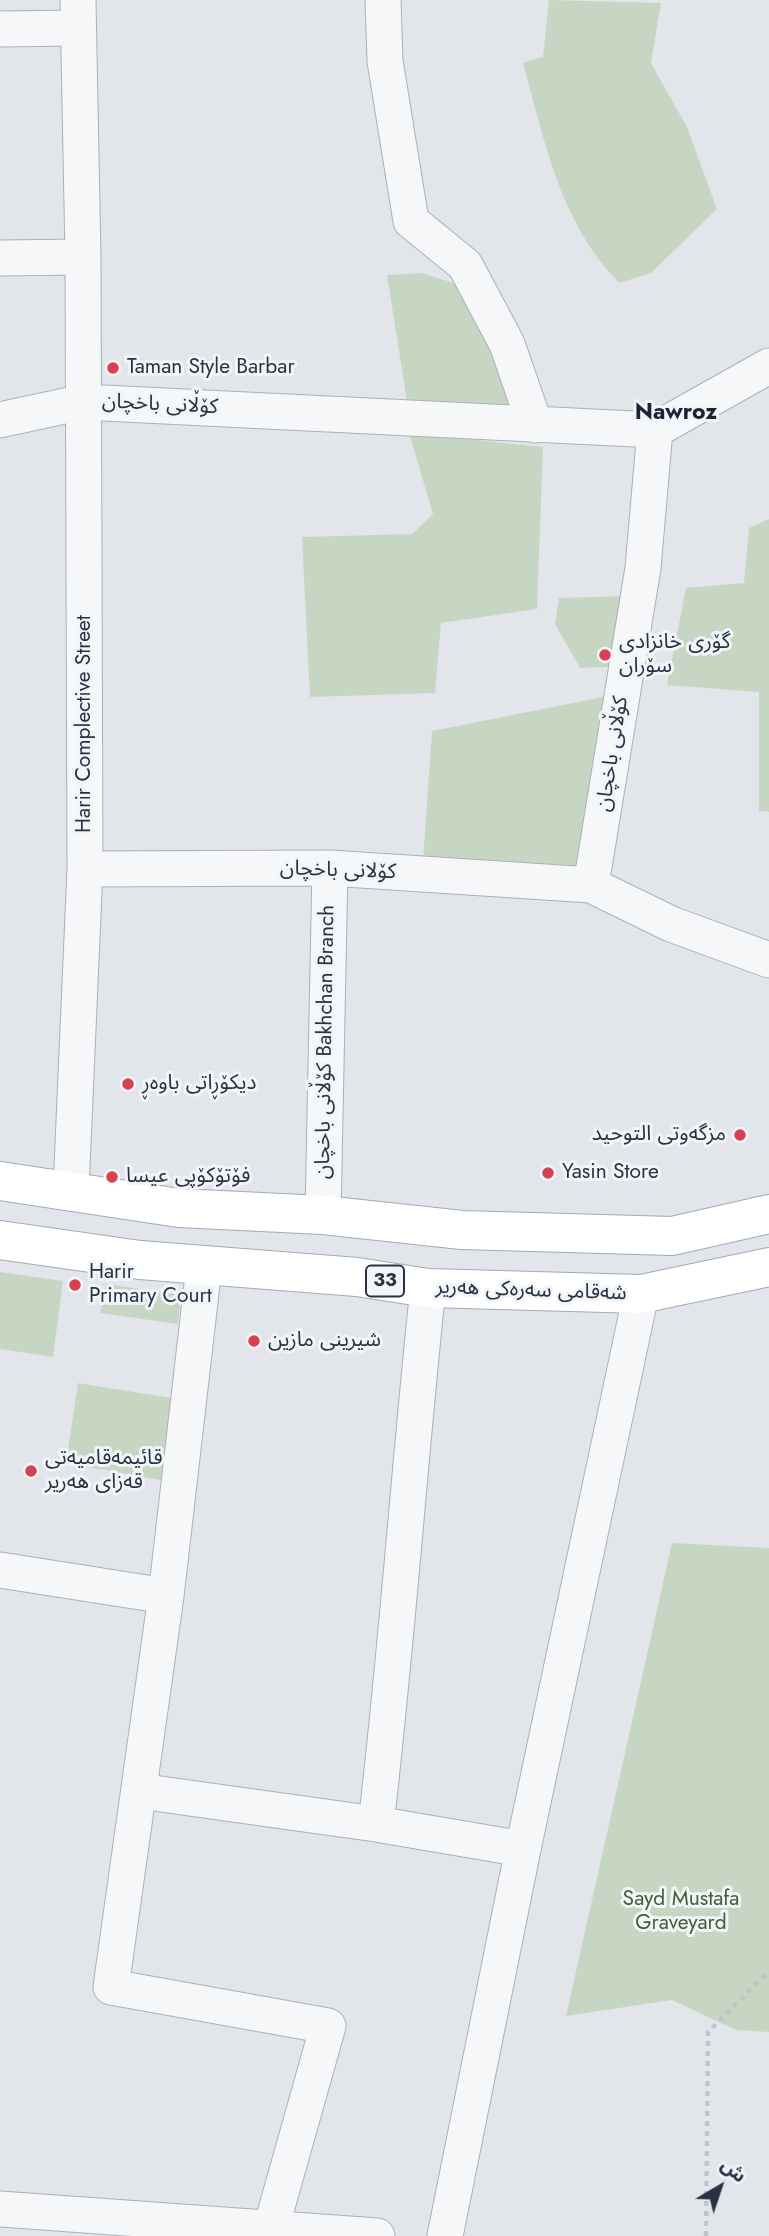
<!DOCTYPE html>
<meta charset="utf-8">
<style>
body{margin:0}
#map{position:relative;width:769px;height:2236px;overflow:hidden;background:#e2e6eb;font-family:Jost,"Noto Sans Arabic",sans-serif}
canvas{display:block}
.north{position:absolute;left:685px;top:2152px;width:70px;height:70px;-webkit-text-stroke:5px #f2f5f8;paint-order:stroke;rotate:39deg;font-size:19px;font-weight:700;line-height:28px;text-align:center;color:#293245}
.north::after{content:'';display:block;margin:auto;width:24px;height:32px;background:#293245;clip-path:polygon(50% 0,100% 100%,50% 72%,0 100%)}
</style>
<div id="map">
<canvas width="769" height="2236"></canvas>
<div class="north">ش</div>
</div>
<script>
const ctx = document.querySelector('canvas').getContext('2d');
ctx.lineJoin = 'round';
function fillPath(path, color) { ctx.fillStyle = color; ctx.fill(path, 'evenodd'); }
function stroke(path, color, width, dash) { ctx.strokeStyle = color; ctx.lineWidth = width; ctx.lineCap = dash ? 'butt' : 'round'; ctx.setLineDash(dash || []); ctx.stroke(path); }
function drawText(font, color, halo, rows, align = 'center') {
  ctx.font = font + ' Jost,"Noto Sans Arabic",sans-serif'; ctx.lineWidth = 6; ctx.setLineDash([]); ctx.textBaseline = 'middle'; ctx.strokeStyle = halo; ctx.fillStyle = color; for (const [text, x, y, turn = 0] of rows) {
    ctx.save(); ctx.translate(x, y); ctx.rotate((+turn || 0) * Math.PI / 180); ctx.textAlign = isNaN(turn) ? turn : align; if (halo) ctx.strokeText(text, 0, 0); ctx.fillText(text, 0, 0); ctx.restore();
  }
}
const green = new Path2D(`
 M549,0l112,3 -10,60 36,64 30,82 -66,64 -32,10c-59,-61 -74,-140 -96,-220l20,-6z
 M422,273l35,11 21,34 41,96 -112,-13 -20,-126z
 M409,433l134,14 -6,162 -96,14 -6,70 -125,4 -8,-160 110,-3 21,-20z
 M769,519v293l-10,-1v-119l-92,-7 19,-97 58,-5 5,-55z
 M625,596l-17,71 -28,1 -25,-44 4,-26z
 M623,693l-22,173 -178,-6 9,-129z
 M0,1272l63,9 -10,76 -53,-8z
 M106,1284l75,11 -3,29 -78,-11z
 M78,1383l93,15 -10,82 -95,-17z
 M672,1543l97,5v484l-33,-2 -64,-30 -106,16z`);
const path = new Path2D(`
 M706,2236l2,-204 61,-61`);
const street = new Path2D(`
 M383,0l2,61 26,160 54,44 42,79 28,81
 M0,29l78,-1
 M0,258l83,-1
 M0,420l83,-18 572,28 114,-64
 M85,869l245,-1 261,17 80,39 98,36
 M591,885l52,-317 12,-138
 M71,1190l14,-321 -2,-612 -5,-257
 M323,1215l7,-347
 M204,1267l-38,329 -55,391 217,39 -57,202
 M0,1570l166,26
 M139,1791l237,33c21,-178 33,-357 52,-536
 M376,1824l147,25
 M0,2209l377,27
 M445,2236l78,-387 118,-555`);
const primary = new Path2D(`
 M0,1181l179,27 144,7 139,15 210,6 97,-22
 M0,1240l140,20 217,17 71,11 213,6 128,-27`);
const markers = [
 [113,368,7,"#d64253"],
 [605,655,7,"#d64253"],
 [128,1084,7,"#d64253"],
 [740,1135,7,"#d64253"],
 [548,1173,7,"#d64253"],
 [112,1177,7,"#d64253"],
 [75,1285,7,"#d64253"],
 [254,1341,7,"#d64253"],
 [31,1471,7,"#d64253"]
];
const shields = [
 [385,1281,38]
];
const shieldNames = [
 ["33",385,1281]
];
const poiNames = [
 ["Taman Style Barbar",127,368],
 ["گۆری خانزادی",619,643],
 ["سۆران",619,667],
 ["دیکۆڕاتی باوەڕ",142,1084],
 ["مزگەوتی التوحید",726,1135,"right"],
 ["Yasin Store",562,1173],
 ["فۆتۆکۆپی عیسا",126,1177],
 ["Harir",89,1273],
 ["Primary Court",89,1297],
 ["شیرینی مازین",268,1341],
 ["قائیمەقامیەتی",45,1459],
 ["قەزای هەریر",45,1483]
];
const streetNames = [
 ["کۆڵانی باخچان",160,405,3],
 ["Harir Complective Street",85,724,-90],
 ["کۆڵانی باخچان",613,754,-81],
 ["کۆلانی باخچان",338,871,2],
 ["کۆڵانی باخچان Bakhchan Branch",326,1042,-89],
 ["شەقامی سەرەکی هەریر",531,1291,2]
];
const parkNames = [
 ["Sayd Mustafa",681,1900],
 ["Graveyard",681,1924]
];
const neighbourhoodNames = [
 ["Nawroz",676,413]
];
fillPath(green, '#c7d6c3');
stroke(street, '#aab0b9', 37);
stroke(primary, '#a1a9b8', 40);
stroke(path, '#c0c4ca', 4.5, [5, 5]);
stroke(street, '#f5f7f9', 35);
stroke(primary, '#fff', 38);
for (const [x, y, r, color] of markers) { const dot = new Path2D(); dot.arc(x, y, r, 0, 2 * Math.PI); ctx.fillStyle = color; ctx.fill(dot); stroke(dot, '#f2f5f8', 2.5); }
for (const [x, y, w] of shields) { const box = new Path2D(); box.roundRect(x - w / 2, y - 15.5, w, 31, 5); ctx.fillStyle = '#f2f5f8'; ctx.fill(box); stroke(box, '#293245', 2); }
drawText('bold 19px', '#293245', null, shieldNames);
drawText('21px', '#293245', '#f2f5f8', poiNames, 'left');
drawText('21px', '#293245', '#f2f5f8', streetNames);
drawText('21px', '#3c6136', '#f2f5f8', parkNames);
drawText('bold 23px', '#1b2335', '#f2f5f8', neighbourhoodNames);
</script>
